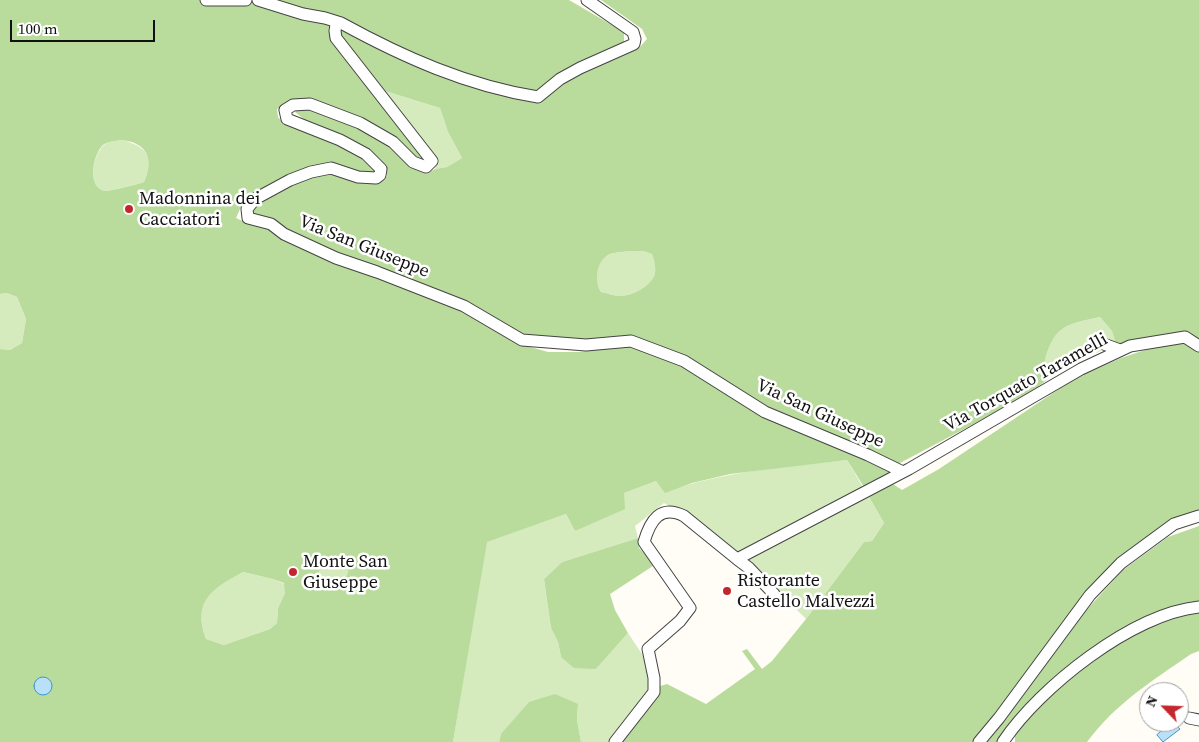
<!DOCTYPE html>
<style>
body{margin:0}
#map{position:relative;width:1199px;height:742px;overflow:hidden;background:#fffdf5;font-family:"Source Serif 4",serif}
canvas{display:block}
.north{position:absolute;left:1139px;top:682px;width:50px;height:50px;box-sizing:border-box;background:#fff;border:1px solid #a0a0a0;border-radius:50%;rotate:294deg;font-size:14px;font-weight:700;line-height:20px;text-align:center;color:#111}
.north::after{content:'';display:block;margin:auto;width:18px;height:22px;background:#c4262e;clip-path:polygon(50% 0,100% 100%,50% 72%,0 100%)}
.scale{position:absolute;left:10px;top:20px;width:145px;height:22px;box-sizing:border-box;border:2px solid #111;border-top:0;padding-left:6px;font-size:15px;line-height:18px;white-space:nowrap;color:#111;-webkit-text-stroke:4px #fff;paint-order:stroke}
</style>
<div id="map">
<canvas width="1199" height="742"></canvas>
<div class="north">N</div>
<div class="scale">100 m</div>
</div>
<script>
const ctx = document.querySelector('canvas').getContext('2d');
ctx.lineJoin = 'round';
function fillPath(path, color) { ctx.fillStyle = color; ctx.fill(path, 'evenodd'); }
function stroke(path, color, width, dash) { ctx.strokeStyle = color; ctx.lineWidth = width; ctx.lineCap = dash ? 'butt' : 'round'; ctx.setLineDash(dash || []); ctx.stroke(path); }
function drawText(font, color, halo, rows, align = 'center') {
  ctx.font = font + ' "Source Serif 4",serif'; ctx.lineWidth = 5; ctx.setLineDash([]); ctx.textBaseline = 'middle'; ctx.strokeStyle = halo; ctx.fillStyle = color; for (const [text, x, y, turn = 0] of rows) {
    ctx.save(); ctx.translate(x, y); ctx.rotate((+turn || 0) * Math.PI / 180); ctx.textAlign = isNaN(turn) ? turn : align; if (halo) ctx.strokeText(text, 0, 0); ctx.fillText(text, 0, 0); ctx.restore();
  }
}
const green = new Path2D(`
 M385,91l55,17 8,24 14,26 -15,9 -12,2 1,-9z
 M122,140c25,7 33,16 22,42 -4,2 -36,9 -38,9 -20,-2 -13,-37 -2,-46 4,-4 12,-4 18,-5z
 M629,251h14l9,3c2,6 4,13 3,19 -3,13 -23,23 -35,23 -6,0 -13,-3 -19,-4 -7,-11 -6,-30 7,-37 6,-3 15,-3 21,-4z
 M7,293l10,4 9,22 -4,24 -12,7 -10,-1v-55z
 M1100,317l12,14 4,13 -20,9 -2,-4 -5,2 -5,8 -30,15 -9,-14c9,-35 23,-36 55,-43z
 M847,460l37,63 -12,18 -8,1 -58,77 -36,-36 -86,-68 -20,-12 -29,23 3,12 -76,24 -18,17 7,49 7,14 3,15 35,12 32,-36 18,27 7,28 -43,54h-29l-4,-22 1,-16 -77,30 -2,8h-46l33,-200 80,-28 9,17 49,-38 32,-12 9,11c60,-21 119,-25 182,-32z
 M339,558l8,5 1,9 -5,12 -11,5 -12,-1 -2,-6 2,-15 8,-7z
 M243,572l30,7 12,5v9l-7,15 -1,15 -7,6 -46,16 -18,-6c-14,-38 6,-50 37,-67z`);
const forest = new Path2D(`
 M0,0h569l55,32v12l-90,49 -44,-9 -158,-59 91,129 -2,6 -8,-1 -22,-22 -102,-35 -12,7 1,8 6,7 33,9 26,12 31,20 1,6 -7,4 -39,-10h-13l-69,36 -7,8 -4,9 15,7h9l173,72 39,18 48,29 28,8h30l52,-6 44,16 217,108 -3,5 -24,12 -17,-27 -117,14 -38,9 -27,10 -9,-12 -32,12 1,16 -50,22 -9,-17 -79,28 -34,200h-453v-393l10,1 12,-7 4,-24 -9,-22 -10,-4 -7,1zM122,140c5,1 12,2 16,5 14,8 12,24 6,37 -4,2 -35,9 -38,9 -20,-2 -13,-37 -3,-46 5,-4 13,-4 19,-5zM339,558l8,4 1,10 -5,12 -11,5 -12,-2 -2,-5 2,-15 8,-7zM243,572l30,7 11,4 1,10 -7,15 -1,15 -7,6 -46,16 -18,-6c-14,-38 6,-50 37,-67z
 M601,0h598v344l-10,-6 -73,6 -4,-13 -12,-14c-32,7 -46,8 -55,43l9,14 -16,13 -68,39 -72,38 -133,-57 -133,-70 -48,4 -63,-7 -186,-80 -61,-32 -20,-6 -2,-6 2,-6 52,-25 21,-7 38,12h12l10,-8 -2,-11 -11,-10 -62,-29 -17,-14 3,-3 11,-2 43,16 36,20 23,22 15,9 9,-5 12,-2 15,-9 -14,-26 -8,-24 -55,-17 -46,-54 -1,-6 7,-4c61,28 127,67 194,75l32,-24 68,-30 8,-9 -5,-10zM629,251h14l9,3c2,6 4,13 3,19 -3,13 -23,23 -35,23 -6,0 -13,-3 -19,-4 -7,-11 -5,-30 7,-37 5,-3 15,-3 21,-4z
 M1185,340l14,10v161l-84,54 -141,177h-364l11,-17 32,-37 14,-4 39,20 49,-35 -13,-18 5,-2 15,20 10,-8 34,-42 58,-77 8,-1 12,-18 -15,-26 24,-13 9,6 37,-21 138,-92 44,-19 36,-12z
 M1199,526v77l-14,1 -51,20 -52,33 -83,85h-15l95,-124 44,-48 45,-33z
 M638,538l1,10 17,16 -46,30 5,16 13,23 -32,36 -22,-1 -13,-11 -3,-15 -7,-14 -7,-49 18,-17z
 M1199,610v41l-8,3c-39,27 -75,49 -104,88h-72v-10c45,-46 95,-95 157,-117 9,-2 18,-3 27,-5z
 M555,694l23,10 -1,16 4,22h-82l2,-8 28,-32z`);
const water = new Path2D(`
 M34 686a9 9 0 1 1 18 0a9 9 0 1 1-18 0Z
 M1173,722l7,7 -17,13 -6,-7z`);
const minor = new Path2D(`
 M206,0h40
 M258,0l45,14 22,4 16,5
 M587,0l46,32 2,7 -1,5 -54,24 -20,11 -22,18c-70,-11 -135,-40 -197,-74l-5,2 -1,6 1,7 96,123 -6,6 -13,-5 -20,-20 -33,-19 -50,-19 -17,1 -8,5 2,9 53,21 26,14 15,15 -1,6 -4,3 -18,-1 -27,-9 -20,4 -21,8 -35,19 -8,10 1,9 23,6 13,10 52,24 41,14 87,34 58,34 64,5 45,-4 53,20 81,51 103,43 35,17
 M1101,343l19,7
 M737,559l12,9 25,26
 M1189,718l10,2
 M615,742l39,-50v-14l-6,-29 32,-28 10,-13 -46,-66c6,-21 16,-38 40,-26l53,43 172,-90 172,-100 49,-23 55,-9 14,9
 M979,742l20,-24 91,-123 31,-32 53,-39 25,-8
 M1003,742c37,-55 129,-128 196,-135`);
const markers = [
 [129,209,5,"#c4262e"],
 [293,572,5,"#c4262e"],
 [727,591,5,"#c4262e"]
];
const poiNames = [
 ["Madonnina dei",139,199],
 ["Cacciatori",139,220],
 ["Monte San",303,562],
 ["Giuseppe",303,583],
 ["Ristorante",737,581],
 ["Castello Malvezzi",737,602]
];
const streetNames = [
 ["Via San Giuseppe",364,247,22],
 ["Via Torquato Taramelli",1026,383,-29],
 ["Via San Giuseppe",820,414,25]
];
fillPath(green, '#d5ebbd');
fillPath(forest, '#b9dc9c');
fillPath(water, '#b9e0f7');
stroke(water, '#3f96cf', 1);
stroke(minor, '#444', 13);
stroke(minor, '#fff', 11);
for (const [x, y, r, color] of markers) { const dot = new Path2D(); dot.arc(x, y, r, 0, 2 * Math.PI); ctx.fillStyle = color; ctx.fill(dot); stroke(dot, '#fff', 2); }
drawText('18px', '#111', '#fff', poiNames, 'left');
drawText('18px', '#111', '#fff', streetNames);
</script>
